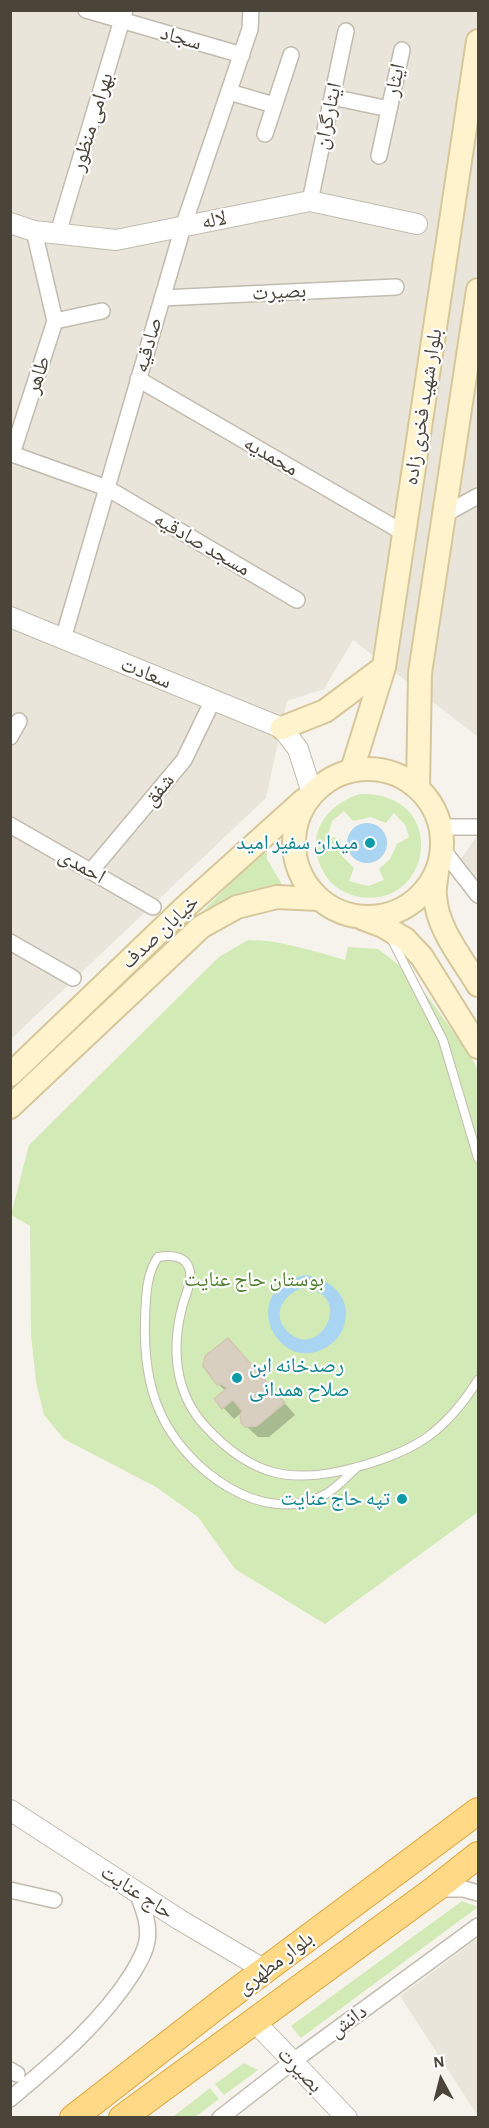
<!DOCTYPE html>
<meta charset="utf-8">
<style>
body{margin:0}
#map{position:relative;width:489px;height:2128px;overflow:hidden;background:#f6f3ec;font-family:"Alegreya Sans",sans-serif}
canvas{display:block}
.frame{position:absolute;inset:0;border:12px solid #4b4439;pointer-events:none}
.north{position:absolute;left:411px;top:2050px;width:60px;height:60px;-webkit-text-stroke:4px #fff;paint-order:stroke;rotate:353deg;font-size:16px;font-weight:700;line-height:24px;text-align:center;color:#4b4439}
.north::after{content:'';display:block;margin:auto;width:21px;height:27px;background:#4b4439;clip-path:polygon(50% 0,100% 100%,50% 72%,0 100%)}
</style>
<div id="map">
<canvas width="489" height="2128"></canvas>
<div class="frame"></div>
<div class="north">N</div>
</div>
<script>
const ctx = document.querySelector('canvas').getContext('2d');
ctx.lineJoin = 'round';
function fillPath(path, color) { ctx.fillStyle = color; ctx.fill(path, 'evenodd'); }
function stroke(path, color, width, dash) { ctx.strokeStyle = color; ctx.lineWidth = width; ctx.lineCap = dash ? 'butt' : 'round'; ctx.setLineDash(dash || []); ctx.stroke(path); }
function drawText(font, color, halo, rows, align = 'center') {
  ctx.font = font + ' "Alegreya Sans","Noto Naskh Arabic",sans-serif'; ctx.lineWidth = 4.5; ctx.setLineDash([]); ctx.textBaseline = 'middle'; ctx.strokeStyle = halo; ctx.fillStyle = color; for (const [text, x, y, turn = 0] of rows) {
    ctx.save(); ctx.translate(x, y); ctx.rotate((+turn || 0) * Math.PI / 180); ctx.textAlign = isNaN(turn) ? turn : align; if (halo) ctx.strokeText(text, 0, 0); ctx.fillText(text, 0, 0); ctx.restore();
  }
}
const residential = new Path2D(`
 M11,11h467v726l-125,-97 -29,49 -37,12 -21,97 -255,241z
 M478,834v58l-20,-29z
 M478,1938v178l-78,-120z`);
const green = new Path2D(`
 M359,794c91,-3 74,114 2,103 -15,-2 -30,-11 -37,-24 -20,-36 -1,-66 35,-79zM344,811l9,10 18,-4 15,6 8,-10 11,12 4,12 -12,7 -7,15 -11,10 5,11 -16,6 -19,-5 5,-13 -12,-12 -2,-17 -12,-3 4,-15z
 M267,847v12l16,27c-32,-1 -57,15 -85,30z
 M248,940c33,0 65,11 97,20l3,-13 30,2 35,27 59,82 6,13v441l-153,112 -90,-55 -37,-52 -42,-30 -92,-48 -20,-24 -8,-33 -5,-48 -1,-108 -19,-11 18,-70 190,-188z
 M462,1901l16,6 -177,131 -10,-12z
 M244,2063l14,7 -34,25 -9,-11z
 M210,2088l9,11 -24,18h-20l-1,-1z`);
const water = new Path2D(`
 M347 843a20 20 0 1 1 40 0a20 20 0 1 1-40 0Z
 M306,1275c25,4 47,23 38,51 -3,10 -11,18 -21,23 -47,24 -87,-60 -17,-74zM303,1288c55,5 15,77 -17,42 -15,-17 -1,-37 17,-42z`);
const shadow = new Path2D(`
 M239,1351l56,64 -26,22h-11l-12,-11 -3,-15 -9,8 -18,-19 10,-9 -8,-7z`);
const building = new Path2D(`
 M228,1338l57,65 -28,23 -12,1 -4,-4 -1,-8 2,-4 -9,-11 -11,9 -8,-10 13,-11 -6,-4 -4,1 -14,-19 2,-10z`);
const service = new Path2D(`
 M392,940l51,100 35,118
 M357,1467c-10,9 -20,21 -31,27 -63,35 -141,-25 -166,-82 -13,-29 -16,-63 -15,-94 1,-21 1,-44 13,-61 11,-2 27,-2 31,11 4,11 -3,26 -6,36 -12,43 -9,89 23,123 46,50 87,58 151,40 59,-16 88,-35 121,-87`);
const minor = new Path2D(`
 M86,10l156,45
 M229,92l45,13
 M332,97l57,12
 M265,134l26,-79
 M379,156l23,-106
 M310,201l36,-170
 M34,231l21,90 -43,133 95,34 190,112
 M58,233l67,-223
 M162,298l234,-11
 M55,321l47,-10
 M138,379l266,154
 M445,514l33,-18
 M63,639l120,-412 67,-198 1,-19
 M10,737l9,-16
 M10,825l143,82
 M441,827h37
 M443,850l35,45
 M91,871l93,-111 29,-60
 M10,942l63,36
 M438,1889h26l14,4
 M10,1890l44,10
 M10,2070l7,4
 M10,2099c45,-38 90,-75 122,-125 6,-10 13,-21 15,-33 3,-17 -4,-33 -10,-49
 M220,2118l72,-56 186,-136`);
const tertiary = new Path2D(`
 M10,223l24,8 82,9 194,-39 107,23
 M10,617l272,111 16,21 14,44
 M10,1810l170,110 85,50
 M255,2022l92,96`);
const secondary = new Path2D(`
 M282,728l43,-17 59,-44
 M294 843a74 74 0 1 1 148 0a74 74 0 1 1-148 0Z
 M352,770l32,-103 94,-626
 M418,787l2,-114 58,-383
 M437,872c-1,8 -3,17 -2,24 2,33 27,62 43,89
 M362,918l21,8 22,13 17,18 56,90
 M10,1075l174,-167 120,-108
 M10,1107l191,-180 36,-20 40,-10 41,2`);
const trunk = new Path2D(`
 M73,2118l149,-116 256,-191
 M122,2118l313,-229 43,-34`);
const markers = [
 [370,843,6,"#0f9aa8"],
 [237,1378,6,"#0f9aa8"],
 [402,1499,6,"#0f9aa8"]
];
const streetNames = [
 ["سجاد",181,38,16],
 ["ایثار",395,80,-78],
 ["ایثارگران",328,116,-78],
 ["بهرامی منظور",92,122,-73],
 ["لاله",214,220,-11],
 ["بصیرت",279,292,-3],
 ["صادقیه",148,345,-74],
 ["طاهر",38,375,-72],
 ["بلوار شهید فخری زاده",423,407,-81],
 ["محمدیه",271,456,30],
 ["مسجد صادقیه",202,544,30],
 ["سعادت",146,673,22],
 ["شفق",159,790,-50],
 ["احمدی",82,866,30],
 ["خیابان صدف",160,932,-43],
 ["حاج عنایت",137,1892,33],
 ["بلوار مطهری",275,1963,-37],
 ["دانش",348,2021,-36],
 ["بصیرت",300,2070,46]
];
const cultureNames = [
 ["میدان سفیر امید",358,843],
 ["رصدخانه ابن",249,1366,"left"],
 ["صلاح همدانی",249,1390,"left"],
 ["تپه حاج عنایت",390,1499]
];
const parkNames = [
 ["بوستان حاج عنایت",254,1280]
];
fillPath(residential, '#eae5da');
fillPath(green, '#d2eab5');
fillPath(water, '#a9d4f2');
fillPath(shadow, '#0003');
fillPath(building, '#d8cfc1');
stroke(building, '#d3c7b4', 1.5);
stroke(service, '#c2bbae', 10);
stroke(minor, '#c2bbae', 18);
stroke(tertiary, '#c2bbae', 22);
stroke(secondary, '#d6c79b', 26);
stroke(trunk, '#e0a43c', 28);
stroke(service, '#fff', 8);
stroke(minor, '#fff', 15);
stroke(tertiary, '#fff', 20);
stroke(secondary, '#fff3cd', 22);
stroke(trunk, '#ffd985', 26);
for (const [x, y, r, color] of markers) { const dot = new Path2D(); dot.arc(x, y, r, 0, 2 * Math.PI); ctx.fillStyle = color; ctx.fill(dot); stroke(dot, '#fff', 2); }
drawText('21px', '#4b4439', '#fff', streetNames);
drawText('21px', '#0d838f', '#fff', cultureNames, 'right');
drawText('21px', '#4a7f2a', '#fff', parkNames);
</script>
